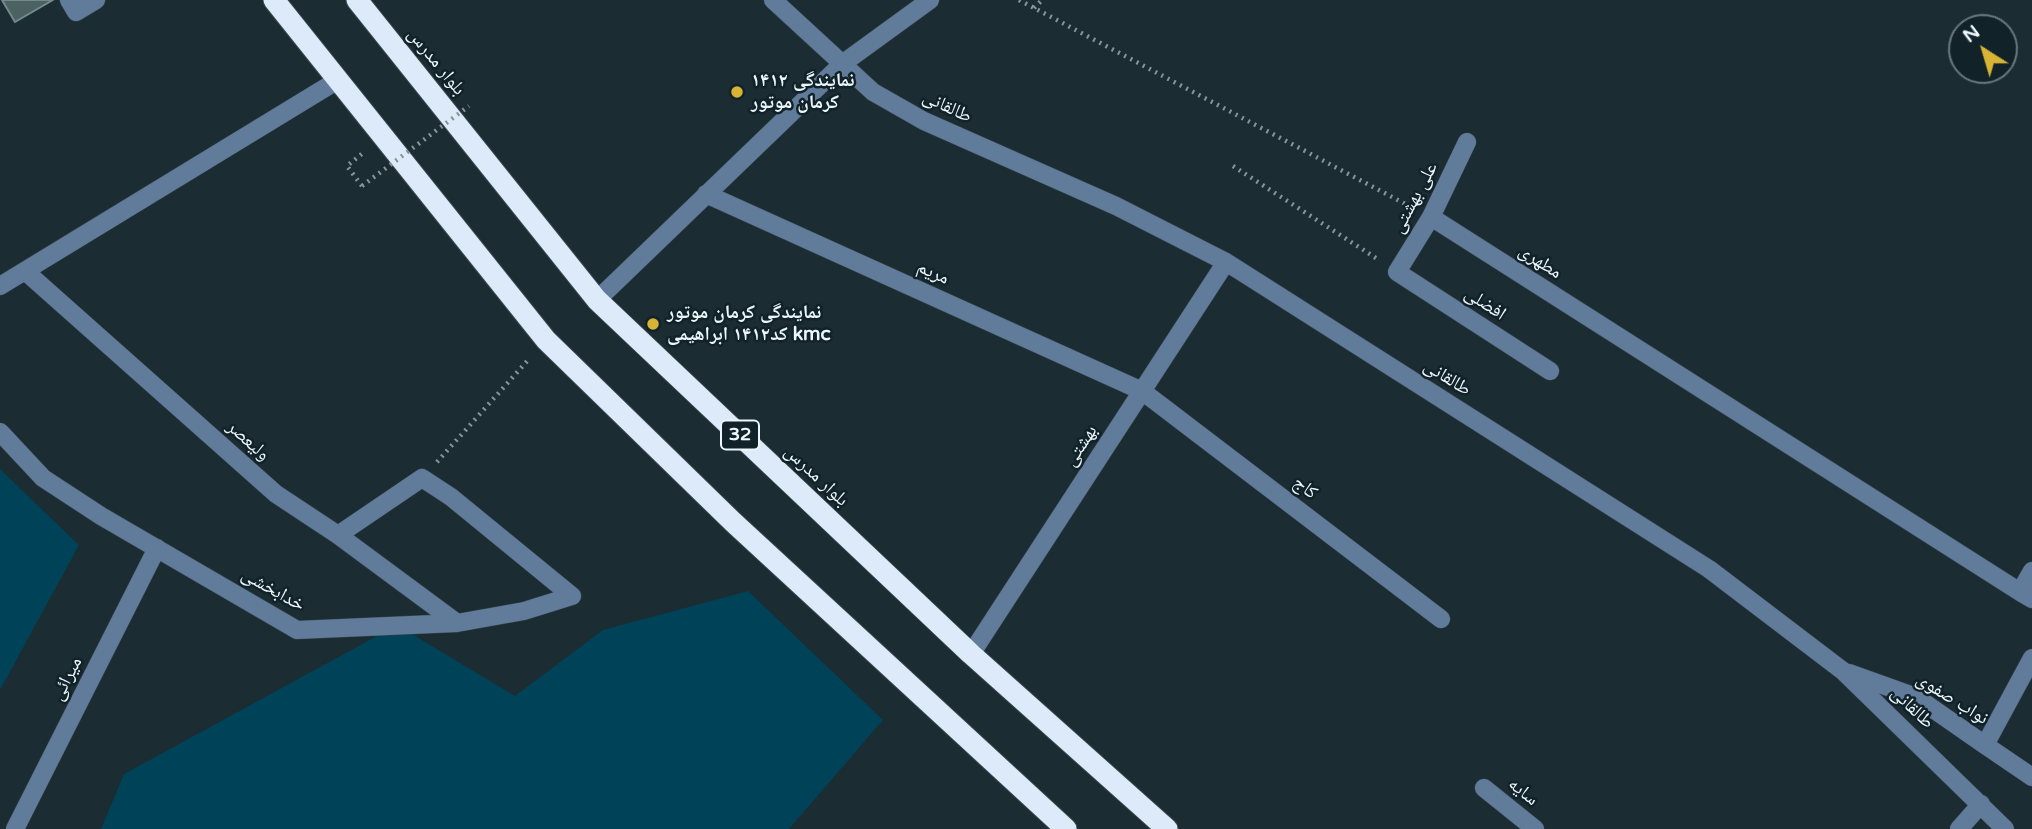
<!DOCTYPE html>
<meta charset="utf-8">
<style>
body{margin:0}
#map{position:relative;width:2032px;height:829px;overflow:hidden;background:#1b2c33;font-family:"Varela Round",sans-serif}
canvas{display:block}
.north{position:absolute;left:1948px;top:14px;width:70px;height:70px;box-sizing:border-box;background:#112229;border:2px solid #69777d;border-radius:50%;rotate:323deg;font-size:19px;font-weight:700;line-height:28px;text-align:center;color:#ecf7fc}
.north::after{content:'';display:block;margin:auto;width:24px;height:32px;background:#d7b434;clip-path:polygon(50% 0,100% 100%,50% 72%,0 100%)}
</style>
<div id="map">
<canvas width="2032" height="829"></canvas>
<div class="north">N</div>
</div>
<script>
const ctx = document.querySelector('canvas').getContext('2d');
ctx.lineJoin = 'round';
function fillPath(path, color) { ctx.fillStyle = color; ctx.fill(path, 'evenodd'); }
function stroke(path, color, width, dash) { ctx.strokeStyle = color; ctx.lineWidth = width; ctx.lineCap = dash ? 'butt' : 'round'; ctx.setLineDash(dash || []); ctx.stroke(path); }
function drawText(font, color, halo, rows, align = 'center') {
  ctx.font = font + ' "Varela Round","Noto Naskh Arabic",sans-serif'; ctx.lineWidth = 5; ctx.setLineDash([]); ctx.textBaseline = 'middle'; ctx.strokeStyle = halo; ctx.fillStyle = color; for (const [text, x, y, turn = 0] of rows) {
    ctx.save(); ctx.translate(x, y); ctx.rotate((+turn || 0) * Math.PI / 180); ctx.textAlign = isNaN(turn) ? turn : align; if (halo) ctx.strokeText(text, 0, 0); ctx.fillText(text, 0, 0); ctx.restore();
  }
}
const green = new Path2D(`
 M0,469l79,76 -79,145z
 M748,591l135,129 -94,109h-688l23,-55 273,-149 118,71 88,-66z`);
const building = new Path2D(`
 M2,0h51l-38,22z`);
const path = new Path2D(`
 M1019,0l392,207
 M1034,8l8,-8
 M1233,166l146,94
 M362,186l-15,-20 17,-14
 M437,462l92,-103`);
const minor = new Path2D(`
 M69,0l7,12 20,-12
 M773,0l100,92 51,29 192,85 110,56 483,307 134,102 162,158
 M1467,142l-36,75 -34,55 153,99
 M706,194l436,197 299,228
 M1431,217l589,375
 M25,271l251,223 62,41 119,88
 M0,286l338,-206
 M597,300l245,-236 88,-64
 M0,432l43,46 58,38 196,114 160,-7 67,-12 48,-15
 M338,535l84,-57 29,19 121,99
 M2032,571l-12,21 12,7
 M971,654l255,-392
 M1849,673l67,24 69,48 47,-87
 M1985,745l47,32
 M1484,788l51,41
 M15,829l142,-281
 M1959,829l22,-25`);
const highway = new Path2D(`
 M274,0l272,340 187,182 333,307
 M357,0l240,300 374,354 196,175`);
const pathBridge = new Path2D(`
 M362,186l107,-80`);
const markers = [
 [737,92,7,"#d7b434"],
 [653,324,7,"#d7b434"]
];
const shields = [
 [740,435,38]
];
const shieldNames = [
 ["32",740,435]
];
const streetNames = [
 ["بلوار مدرس",436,62,51],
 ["طالقانی",947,107,25],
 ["علی بهشتی",1415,198,-62],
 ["مطهری",1540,262,33],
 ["مریم",933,273,24],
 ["افضلی",1485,304,33],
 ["طالقانی",1447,378,32],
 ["ولیعصر",248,441,42],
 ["بهشتی",1081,446,-57],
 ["بلوار مدرس",816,476,43],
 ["کاج",1305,488,37],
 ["خدابخشی",273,590,29],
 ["میرائی",67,679,-63],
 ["نواب صفوی",1952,699,32],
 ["طالقانی",1912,708,44],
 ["سایه",1523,792,39]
];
const poiNames = [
 ["نمایندگی ۱۴۱۲",751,81],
 ["کرمان موتور",751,103],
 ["نمایندگی کرمان موتور",667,313],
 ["کد۱۴۱۲ ابراهیمی kmc",667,335]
];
fillPath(green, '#004257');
fillPath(building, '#4b6162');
stroke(building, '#738a8b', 2);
stroke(minor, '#38484f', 19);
stroke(highway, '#38484f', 23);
stroke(path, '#87949a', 4.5, [2, 5]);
stroke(minor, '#617b9a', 18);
stroke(highway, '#ddeaf9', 21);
stroke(pathBridge, '#87949a', 4.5, [2, 5]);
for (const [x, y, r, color] of markers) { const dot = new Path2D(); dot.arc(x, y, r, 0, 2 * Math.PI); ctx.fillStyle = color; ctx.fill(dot); stroke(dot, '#112229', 2.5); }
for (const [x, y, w] of shields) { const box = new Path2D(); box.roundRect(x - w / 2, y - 14.5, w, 29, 5); ctx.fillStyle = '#112229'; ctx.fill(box); stroke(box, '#ecf7fc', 2); }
drawText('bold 18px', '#ecf7fc', null, shieldNames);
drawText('19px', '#ecf7fc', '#112229', streetNames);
drawText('bold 19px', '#ecf7fc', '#112229', poiNames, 'left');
</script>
